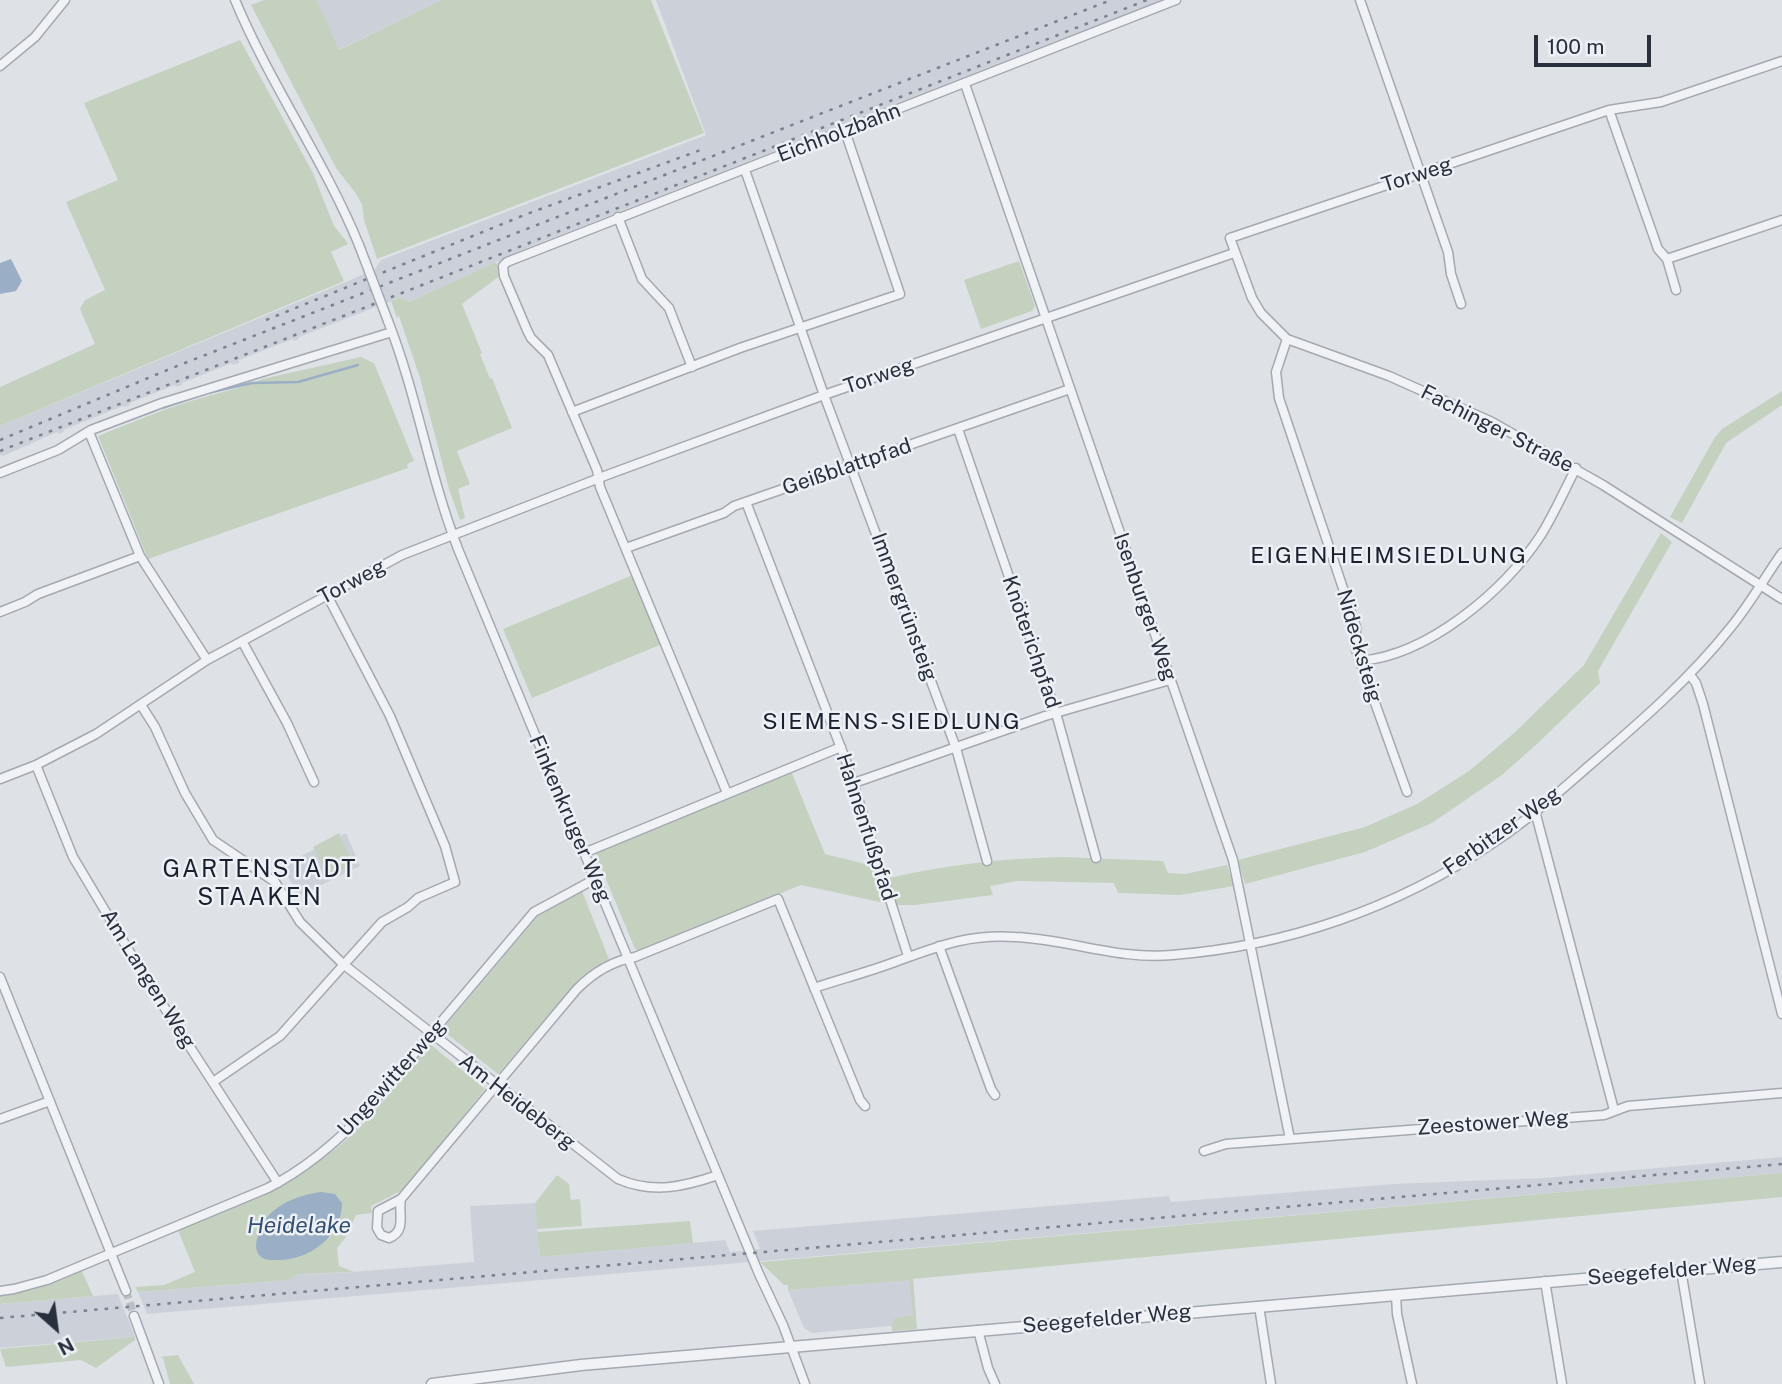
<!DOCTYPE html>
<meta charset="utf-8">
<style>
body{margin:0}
#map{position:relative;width:1782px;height:1384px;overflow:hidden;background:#dee2e7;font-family:"Public Sans",sans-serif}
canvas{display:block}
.north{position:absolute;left:21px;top:1293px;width:70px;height:70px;-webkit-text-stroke:5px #edf0f5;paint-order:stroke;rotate:152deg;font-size:19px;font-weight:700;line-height:28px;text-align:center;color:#28303d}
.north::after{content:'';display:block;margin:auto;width:24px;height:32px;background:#28303d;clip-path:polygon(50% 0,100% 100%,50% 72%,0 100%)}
.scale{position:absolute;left:1534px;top:35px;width:117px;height:32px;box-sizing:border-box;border:4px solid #28303d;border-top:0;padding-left:9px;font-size:21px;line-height:24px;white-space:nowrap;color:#28303d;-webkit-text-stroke:5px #edf0f5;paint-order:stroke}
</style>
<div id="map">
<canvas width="1782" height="1384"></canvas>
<div class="north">N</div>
<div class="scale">100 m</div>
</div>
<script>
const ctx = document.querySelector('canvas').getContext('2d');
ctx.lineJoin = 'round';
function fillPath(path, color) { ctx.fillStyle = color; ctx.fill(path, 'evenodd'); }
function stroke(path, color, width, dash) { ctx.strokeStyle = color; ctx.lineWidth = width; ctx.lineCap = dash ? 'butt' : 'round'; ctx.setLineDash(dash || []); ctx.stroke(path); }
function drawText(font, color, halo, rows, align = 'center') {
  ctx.font = font + ' "Public Sans",sans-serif'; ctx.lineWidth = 5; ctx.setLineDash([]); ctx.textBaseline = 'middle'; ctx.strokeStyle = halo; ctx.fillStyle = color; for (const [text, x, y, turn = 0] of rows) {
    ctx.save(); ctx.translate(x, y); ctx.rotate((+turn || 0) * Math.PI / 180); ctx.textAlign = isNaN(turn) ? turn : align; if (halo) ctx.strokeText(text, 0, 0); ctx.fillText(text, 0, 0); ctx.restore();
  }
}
const built = new Path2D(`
 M317,0h124l-103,50z
 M656,0h510l-103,38 -534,209 -120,55 -10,-4 -100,39v2l-5,2 -1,-2 -54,21v3l-6,2 -1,-2 -50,20v2l-6,2 -1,-2 -45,18v2l-5,2 -2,-1 -60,24 1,2 -6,2 -1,-2 -54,24 -3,-1v-29l348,-145 27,-12 6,-9 325,-125z
 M346,833l14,33 -61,30 -17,-30z
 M1782,1157v16l-1635,141 -9,-22 150,-12 10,-6 42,-1 134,-11 -4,-56 65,-3 5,54 185,-17 5,12 30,-3 -7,-18 416,-35 2,6 223,-18 150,-6z
 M913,1279l4,50 -25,2 -1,-5 -79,7 -8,-5 -16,-38z
 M118,1294l17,43 -135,11v-44z`);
const green = new Path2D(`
 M264,0h53l22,50 102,-50h210l53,133 -327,126 -13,-39 -2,-16 -8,-13 -18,-23 -85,-163z
 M240,40l73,133 21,53 13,16 1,2 -17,8 13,29 -344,145v-39l95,-43 -15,-35 5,-9 20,-10 -39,-88 52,-22 -34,-77z
 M1019,261l16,45 -3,5 -51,18 -17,-49z
 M496,262l5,13 -39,29 20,49 -2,1 10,25 2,-1 20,50 -55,23 13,33 -12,5 7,29 -5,2 -11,-31 -29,-111 -21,-62 -2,2 -6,-17 8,-3 10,4z
 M361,357l13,6 40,98 -7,3 1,4 -260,91 -50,-123c35,-14 70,-29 107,-39 19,-6 39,-9 57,-18z
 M1782,391v14l-56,38 -44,80 -12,-6 45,-80 7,-8z
 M1661,533l11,9 -74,129 2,12 -63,61 -35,31 -70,48 -67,29 -120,32 -7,-24 127,-33 52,-23 52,-33 44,-37 71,-69z
 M633,575l29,69 -130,54 -29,-69z
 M791,771l34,83 52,13 12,37 -88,-19 -161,66 -5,-2 -39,-94 2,-5z
 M339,833l14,31 -25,12 -15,-29z
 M1063,857l100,4 5,12 17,1 42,-9 7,21 -54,9 -62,-2 -4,-10 -97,-2 -27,5 3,9 -78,10h-21l-9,-26c60,-14 117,-21 178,-22z
 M582,891l27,68 -29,19 -82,96 -56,-44 96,-114z
 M430,1044l55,45 -80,100 -34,17 1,7 -16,2 -10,22 -9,11 2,18 15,6 -56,2 -10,6 -150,12 -3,-5 29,-2 31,-13 -17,-42c57,-25 118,-47 166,-88 29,-25 60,-68 86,-98z
 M1782,1173v24l-869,82 4,50 -25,2 1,-12 20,-4 -4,-35 -121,10v-5h-4l-24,-23z
 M557,1175l12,9 2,16 9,-1 2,27 -45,3 -2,-26z
 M690,1221l3,22 -153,14 -3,-25z
 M81,1269l12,27 -93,8v-11z
 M135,1337v3l-39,28 -15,-8 -75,7 -6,-18z
 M178,1355l16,29h-24l-7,-26 -3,-1z`);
const water = new Path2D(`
 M11,259l11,22 -6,10 -16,3v-31z
 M321,1192l14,2 7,9c0,32 -31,56 -61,57 -7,0 -16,1 -21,-4 -6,-6 -4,-14 -2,-21 8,-28 36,-39 63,-43z`);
const stream = new Path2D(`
 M162,408l45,-15 45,-10 46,-1 60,-17
 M94,433l62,-23`);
const minorTunnel = new Path2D(`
 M126,1291l8,25`);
const minor = new Path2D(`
 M235,0c35,84 89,160 124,245
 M1360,0l88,252 3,22 10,30
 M1782,61l-121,41 -52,8 -379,128 22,60 9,15 26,26 102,37 103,46 111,63 179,114
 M0,66l35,-29 30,-37
 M965,84l268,776 57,279
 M1609,110l49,139 9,10 9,31
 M745,170l79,225 132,353 31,113
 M618,217l24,62 27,29 23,59
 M1667,259l115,-39
 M388,321c29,74 41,153 70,228l301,725 24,51 22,59
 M1287,339l-11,33 3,26 77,229v23l51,142
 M572,412l168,-64 160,-54 -55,-163
 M958,429l98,284 40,145
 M89,432l51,124 67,104
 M0,473l58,-23 33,-20 71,-27 230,-71
 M746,502l100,259 62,195
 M626,548l98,-35 10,-7 336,-117
 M0,612l25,-10 13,-8 102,-38
 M242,641l45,82 27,59
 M1360,661c69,-6 144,-70 181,-126 13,-21 23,-44 35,-67
 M1690,675l6,8 7,21 79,310
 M141,705l14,22 30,66 28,47 62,42 25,40 43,42 275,215c35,15 65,8 100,-4
 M36,765l37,92 71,119 134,207
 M0,779l36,-14 60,-31 111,-74 195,-105 205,-80 217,-80 410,-142
 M854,783l191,-67 125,-36
 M727,793l-127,-306 -3,-17 -49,-115 -17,-17 -4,-8 -23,-54 -1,-10 4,-4 669,-262
 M1535,811l79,299
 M584,853l257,-106
 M939,946l52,143 4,6
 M0,977l126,314
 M814,988c27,-9 54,-16 81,-26 44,-16 72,-28 120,-25 53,2 103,23 157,18 115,-9 225,-47 321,-112 35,-23 66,-51 97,-78 50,-43 100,-86 141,-138 19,-23 34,-50 51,-74
 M213,1082l67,-46 102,-114 26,-15 10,-9 37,-16 -10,-36 -55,-130 -63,-121
 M0,1119l50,-18
 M1204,1151l22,-7 378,-29 24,-9 154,-13
 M401,1199c-3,15 6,32 -12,39l-8,-3 -4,-7 1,-17 23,-12 176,-210c16,-16 35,-28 58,-32l143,-58 82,201 5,6
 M1681,1270l19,114
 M1545,1281l17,103
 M0,1291l14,-2 33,-9 221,-92c37,-19 69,-46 97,-76l169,-200 61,-33
 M1396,1295l1,19 15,70
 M1259,1306l12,78
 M134,1316l25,68
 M978,1330l10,38 7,16`);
const tertiary = new Path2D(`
 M432,1384l149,-19 1201,-103`);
const rail = new Path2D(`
 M266,320l261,-106 179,-66
 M0,440l172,-72 939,-368
 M0,451l1147,-451
 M0,1318l1782,-154`);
const minorBridge = new Path2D(`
 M359,245l29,76`);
const streetNames = [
 ["Eichholzbahn",839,133,-21],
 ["Torweg",1417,175,-18],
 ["Torweg",879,376,-19],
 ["Fachinger Straße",1497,429,27],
 ["Geißblattpfad",847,467,-19],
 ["Torweg",352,582,-28],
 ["Immergrünsteig",904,607,70],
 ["Isenburger Weg",1145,607,71],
 ["Knöterichpfad",1031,642,71],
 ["Nidecksteig",1359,646,74],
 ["Finkenkruger Weg",570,819,67],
 ["Hahnenfußpfad",866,827,72],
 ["Ferbitzer Weg",1502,831,-35],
 ["Am Langen Weg",148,979,58],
 ["Ungewitterweg",392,1078,-48],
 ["Am Heideberg",517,1102,38],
 ["Zeestower Weg",1493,1123,-4],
 ["Seegefelder Weg",1672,1271,-5],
 ["Seegefelder Weg",1107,1319,-5]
];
const neighbourhoodNames = [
 ["EIGENHEIMSIEDLUNG",1389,556],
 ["SIEMENS-SIEDLUNG",892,722]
];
const waterNames = [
 ["Heidelake",299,1226]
];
const quarterNames = [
 ["GARTENSTADT",260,870],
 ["STAAKEN",260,898]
];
fillPath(built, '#ccd1d9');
fillPath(green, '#c4d1bf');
fillPath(water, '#9aafc6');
stroke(stream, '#9aafc6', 2.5);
stroke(minorTunnel, '#babec5', 8, [8, 4]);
stroke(minor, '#a4a9b1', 11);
stroke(tertiary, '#a4a9b1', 13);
stroke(minor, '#f0f2f6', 8);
stroke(tertiary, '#f0f2f6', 10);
stroke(rail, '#788190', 2.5, [3.5, 7]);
stroke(minorBridge, '#a4a9b1', 11, []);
stroke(minorBridge, '#f0f2f6', 8);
drawText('21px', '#28303d', '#edf0f5', streetNames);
ctx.letterSpacing = '2px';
drawText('23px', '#1a212e', '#edf0f5', neighbourhoodNames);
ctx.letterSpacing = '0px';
drawText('italic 23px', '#334e70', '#edf0f5', waterNames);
ctx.letterSpacing = '2px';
drawText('24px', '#1a212e', '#edf0f5', quarterNames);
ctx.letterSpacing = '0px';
</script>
